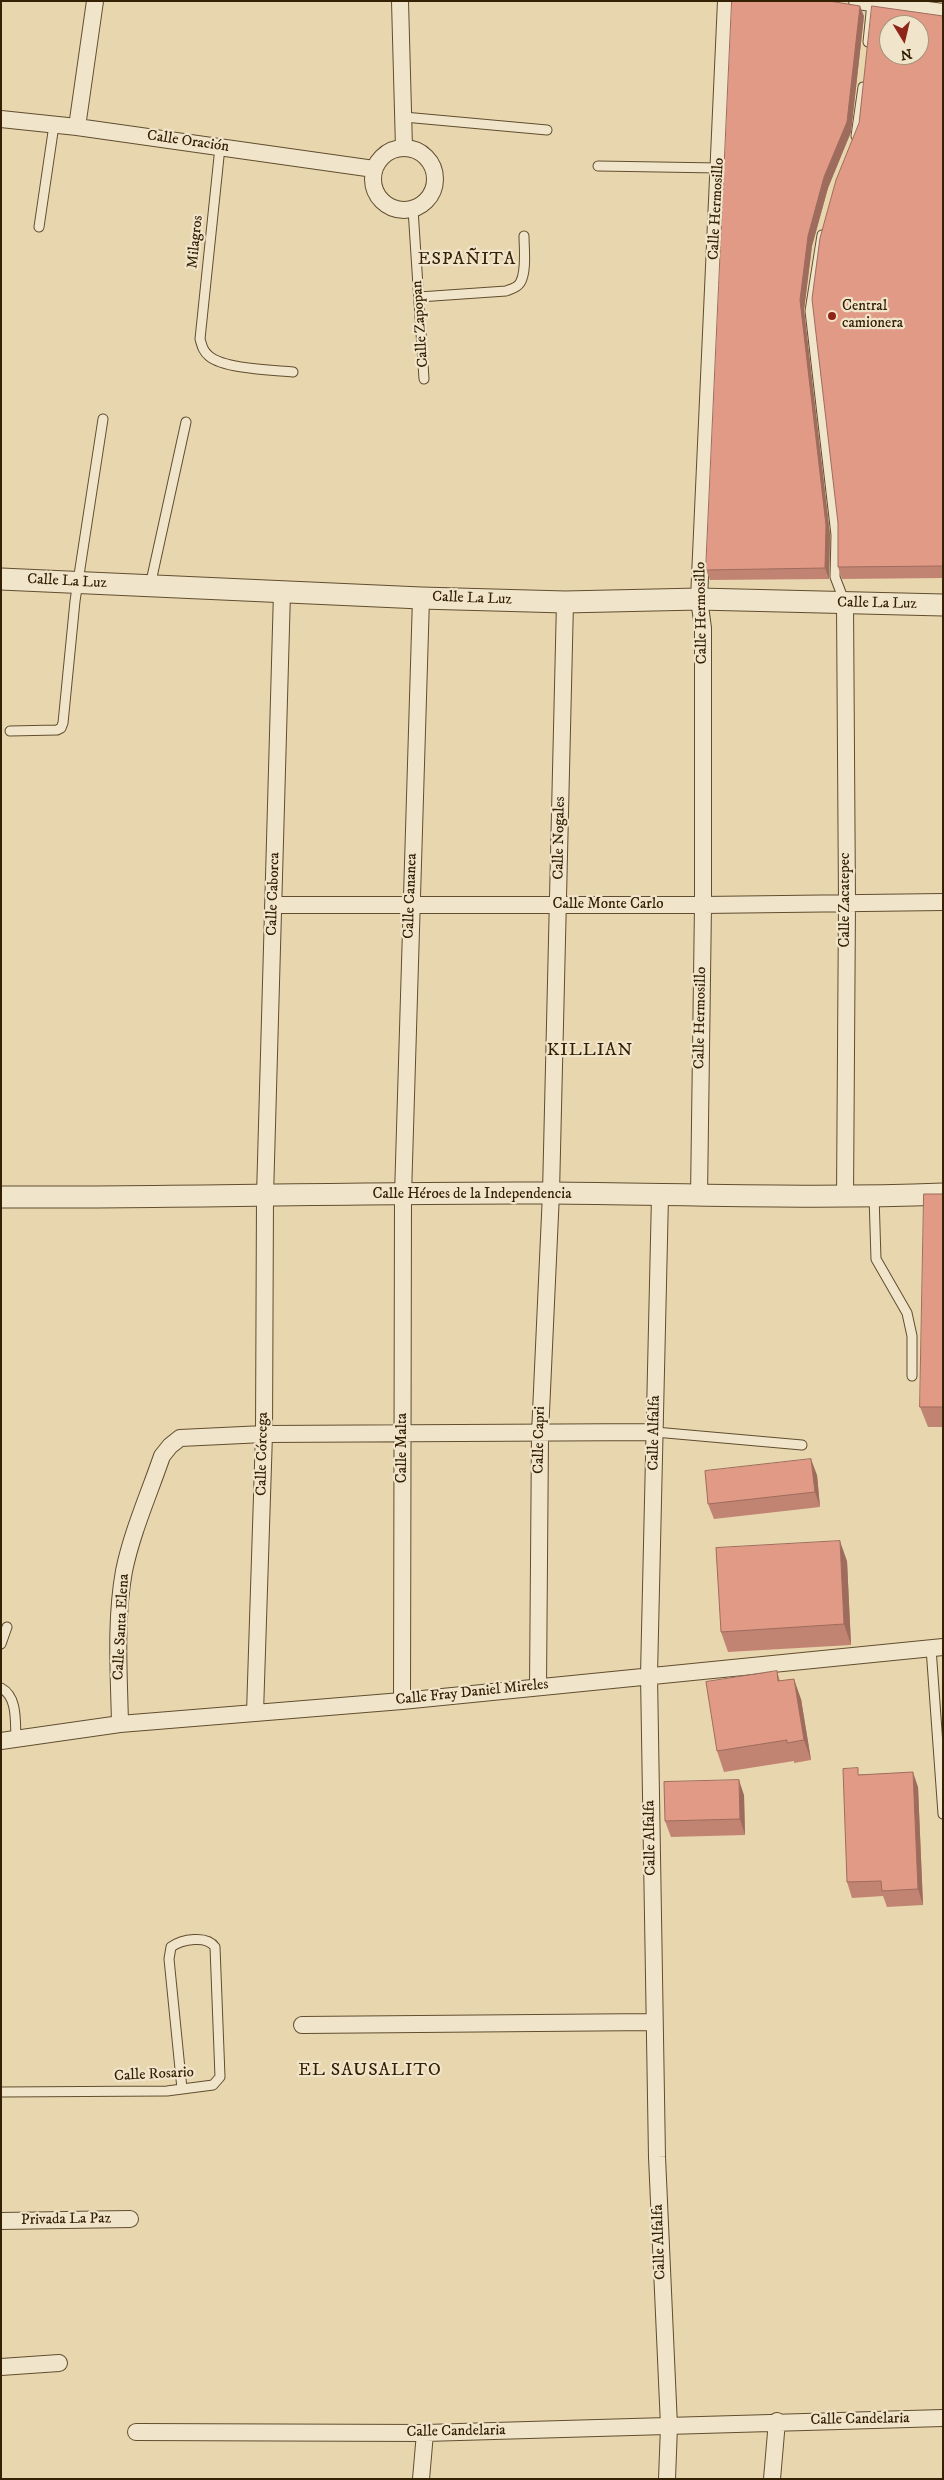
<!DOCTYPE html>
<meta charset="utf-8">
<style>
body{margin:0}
#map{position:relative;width:944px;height:2480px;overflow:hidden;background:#e8d6af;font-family:"IM FELL DW Pica",serif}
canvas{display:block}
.frame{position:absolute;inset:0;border:2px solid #342003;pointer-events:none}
.north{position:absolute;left:879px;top:15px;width:50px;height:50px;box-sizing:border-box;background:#f0e4cb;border:1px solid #a5967b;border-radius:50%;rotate:171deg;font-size:14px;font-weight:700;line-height:20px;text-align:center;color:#342003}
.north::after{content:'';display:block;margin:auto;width:18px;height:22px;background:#8f2418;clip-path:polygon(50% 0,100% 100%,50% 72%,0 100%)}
</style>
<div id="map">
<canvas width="944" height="2480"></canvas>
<div class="frame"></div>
<div class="north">N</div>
</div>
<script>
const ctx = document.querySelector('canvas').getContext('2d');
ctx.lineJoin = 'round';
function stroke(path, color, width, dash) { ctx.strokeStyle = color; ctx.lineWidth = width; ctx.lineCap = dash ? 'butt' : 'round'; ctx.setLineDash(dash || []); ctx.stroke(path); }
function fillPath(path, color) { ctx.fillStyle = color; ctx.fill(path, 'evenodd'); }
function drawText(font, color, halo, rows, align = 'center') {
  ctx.font = font + ' "IM FELL DW Pica",serif'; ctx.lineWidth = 4.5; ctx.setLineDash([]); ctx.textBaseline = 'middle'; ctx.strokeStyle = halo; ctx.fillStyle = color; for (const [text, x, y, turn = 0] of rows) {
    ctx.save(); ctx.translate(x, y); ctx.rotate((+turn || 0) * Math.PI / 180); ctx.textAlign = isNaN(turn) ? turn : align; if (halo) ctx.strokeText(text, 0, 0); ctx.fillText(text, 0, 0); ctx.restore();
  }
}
const service = new Path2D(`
 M868,42l4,-39
 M404,117l143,13
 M856,136l7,-49
 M220,147l-20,192c2,7 3,12 9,17 15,13 63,14 84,16
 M598,166l121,2
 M413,209l11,170
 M39,227l15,-102
 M822,235l-12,76 26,224 -1,42 10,26
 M419,297l87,-6c5,-2 11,-3 14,-8 7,-11 4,-35 4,-47
 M150,586l36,-164
 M10,731l47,-1 4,-2 2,-5 12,-122 28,-182
 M874,1196l2,63 31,54 5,23v40
 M655,1432l147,13
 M1,1644l6,-17
 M931,1648l12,166
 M1,1688c17,9 14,34 15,51
 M1,2092l166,-1 46,-6 7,-8 -5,-130c-8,-12 -33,-8 -44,0l-2,12 13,130`);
const minor = new Path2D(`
 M400,1l4,147
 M857,1l86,11
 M1,119l76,8 297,42
 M77,127l18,-126
 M373 179a31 31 0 1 1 62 0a31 31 0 1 1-62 0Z
 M845,604l2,299 -2,294
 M273,905h430l240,-3
 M660,1196l-11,479 8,482 12,269 -2,53
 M699,1196l4,-291v-277l-4,-29 27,-598
 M538,1687l2,-253 11,-241 14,-591
 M402,1701l1,-506 18,-597
 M255,1713l9,-279 1,-238 17,-604
 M120,1724c-1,-50 -5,-103 4,-153 8,-39 25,-77 38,-115l8,-10 10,-8 84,-4 391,-2
 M1,1741l119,-17 282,-23 541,-54
 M302,2025l352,-3
 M1,2221l129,-2
 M1,2367l58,-4
 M136,2432l289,1 518,-15
 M421,2479l4,-46
 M772,2479l5,-58`);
const tertiary = new Path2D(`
 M1,579l420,19 144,4 134,-3 244,6
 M1,1197c183,1 366,-5 549,-4 131,1 262,6 393,1`);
const wall = new Path2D(`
 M864,16l-13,116 -23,56 -16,58 -8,64 26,225 -1,44 -119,1 -4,-10z
 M943,16v562l-101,1 -4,-12z
 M943,1194v233h-15l-8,-20z
 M817,1475l3,32 -106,12 -6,-15z
 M847,1561l4,84 -123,7 -7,-20z
 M777,1671l3,10 21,18 10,61 -17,3v-2l-70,11 -7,-21z
 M860,1774l58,13 5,118 -36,2 -4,-11 -31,2 -5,-16z
 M744,1795l1,40 -74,2 -6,-16z`);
const shadedWall = new Path2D(`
 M860,6l4,10 -13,116 -23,56 -16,58 -8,64 26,225 -1,44 -4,-11 -25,-268 8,-64z
 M811,1459l6,16 3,32 -5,-15z
 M840,1541l7,20 4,84 -7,-21z
 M794,1679l7,20 10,61 -7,-20z
 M913,1772l5,15 5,118 -5,-16z
 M739,1780l5,15 1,40 -5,-16z`);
const building = new Path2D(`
 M732,1h97l31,5 -13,116 -23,55 -16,59 -8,64 26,225 -1,43 -119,2z
 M872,6l71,10v550l-105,1v-44l-26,-224 8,-61 16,-58 23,-57zM889,25h30v30h-30z
 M924,1194h19v213h-23z
 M811,1459l4,33 -107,12 -3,-33z
 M840,1541l4,83 -123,8 -5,-84z
 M777,1671l1,10 16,-2 10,61 -17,3v-3l-70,11 -11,-69z
 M858,1768v7l55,-3 5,117 -36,2 -1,-10 -34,1 -4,-113z
 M739,1780l1,39 -75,2 -1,-39z`);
const markers = [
 [832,316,5,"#8f2418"]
];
const streetNames = [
 ["Calle Oración",188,142,8],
 ["Calle Hermosillo",717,209,-87],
 ["Milagros",196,242,-84],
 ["Calle Zapopan",421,324,-94],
 ["Calle La Luz",67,582,3],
 ["Calle La Luz",472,599,2],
 ["Calle La Luz",877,604,1],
 ["Calle Hermosillo",702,613,-91],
 ["Calle Nogales",560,838,-89],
 ["Calle Caborca",274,894,-88],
 ["Calle Cananea",411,896,-88],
 ["Calle Zacatepec",846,900,-90],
 ["Calle Monte Carlo",608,905],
 ["Calle Hermosillo",701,1018,-89],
 ["Calle Héroes de la Independencia",472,1195],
 ["Calle Alfalfa",655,1433,-89],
 ["Calle Capri",540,1440,-89],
 ["Calle Malta",403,1448,-90],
 ["Calle Córcega",263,1454,-89],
 ["Calle Santa Elena",122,1627,-87],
 ["Calle Fray Daniel Mireles",472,1693,-6],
 ["Calle Alfalfa",651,1838,-91],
 ["Calle Rosario",154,2075,-3],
 ["Privada La Paz",66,2220,-1],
 ["Calle Alfalfa",660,2242,-92],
 ["Calle Candelaria",860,2420,-1],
 ["Calle Candelaria",456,2432,-1]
];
const poiNames = [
 ["Central",842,307],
 ["camionera",842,324]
];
const quarterNames = [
 ["ESPAÑITA",467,260],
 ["KILLIAN",590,1051],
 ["EL SAUSALITO",370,2071]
];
stroke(service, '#614e2e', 11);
stroke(minor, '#614e2e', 18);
stroke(tertiary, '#614e2e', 23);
stroke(service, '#f0e4cb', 9);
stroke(minor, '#f0e4cb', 16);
stroke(tertiary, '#f0e4cb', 21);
fillPath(wall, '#c28472');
fillPath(shadedWall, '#9e6c5d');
fillPath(building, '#e19a85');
stroke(building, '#9e6c5d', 1);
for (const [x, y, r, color] of markers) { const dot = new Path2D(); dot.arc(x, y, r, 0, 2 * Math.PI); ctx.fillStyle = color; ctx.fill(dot); stroke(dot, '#f0e4cb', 2); }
drawText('15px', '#342003', '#f0e4cb', streetNames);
drawText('15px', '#342003', '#f0e4cb', poiNames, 'left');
ctx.letterSpacing = '1px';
drawText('18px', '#342003', '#f0e4cb', quarterNames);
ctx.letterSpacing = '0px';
</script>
